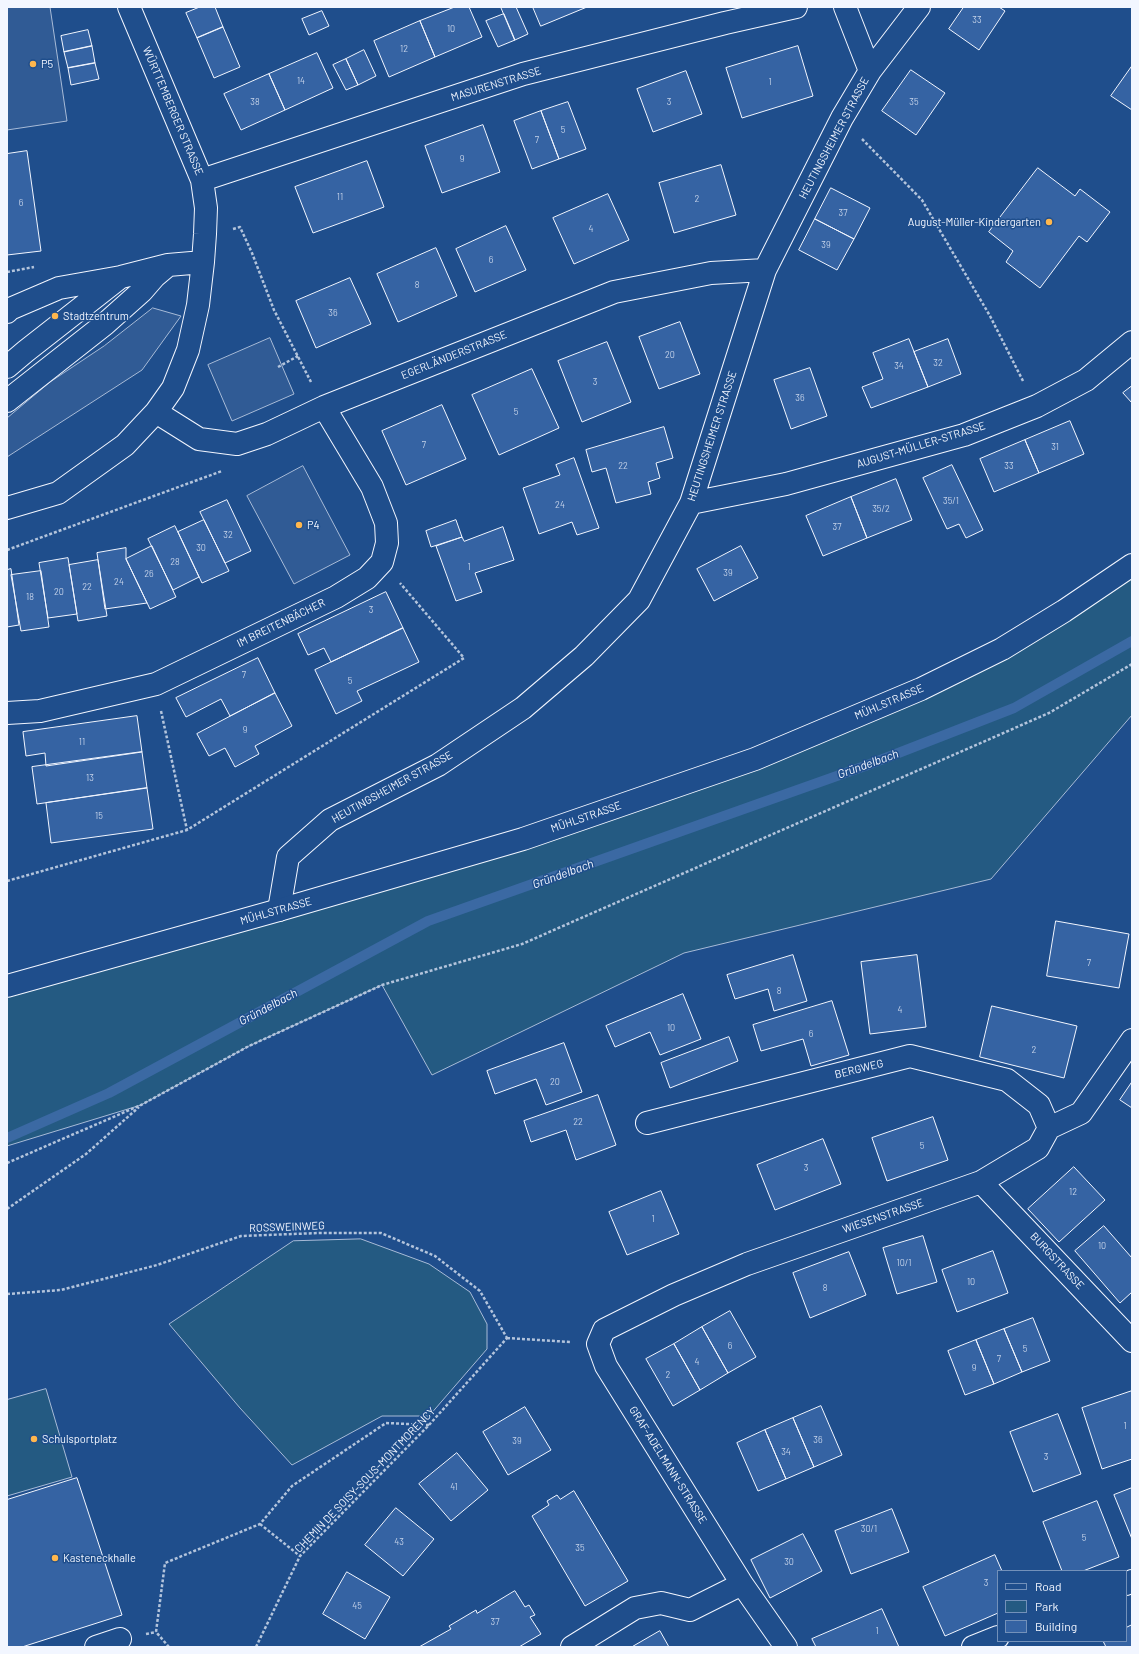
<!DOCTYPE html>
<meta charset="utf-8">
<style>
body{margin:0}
#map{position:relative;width:1139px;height:1654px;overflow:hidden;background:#1f4e8c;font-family:Barlow,sans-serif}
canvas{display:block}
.frame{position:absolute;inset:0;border:8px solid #f2f6ff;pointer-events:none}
.legend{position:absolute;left:997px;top:1570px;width:130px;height:72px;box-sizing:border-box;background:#1f4e8c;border:1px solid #7391ba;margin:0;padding:5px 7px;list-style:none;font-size:12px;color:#f2f6ff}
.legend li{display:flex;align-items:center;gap:8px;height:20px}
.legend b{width:20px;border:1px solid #7391ba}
</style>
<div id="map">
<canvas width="1139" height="1654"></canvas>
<div class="frame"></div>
<ul class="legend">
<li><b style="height:5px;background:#1f4e8c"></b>Road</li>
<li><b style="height:11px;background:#245a82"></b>Park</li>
<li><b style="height:11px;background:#3563a3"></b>Building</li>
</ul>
</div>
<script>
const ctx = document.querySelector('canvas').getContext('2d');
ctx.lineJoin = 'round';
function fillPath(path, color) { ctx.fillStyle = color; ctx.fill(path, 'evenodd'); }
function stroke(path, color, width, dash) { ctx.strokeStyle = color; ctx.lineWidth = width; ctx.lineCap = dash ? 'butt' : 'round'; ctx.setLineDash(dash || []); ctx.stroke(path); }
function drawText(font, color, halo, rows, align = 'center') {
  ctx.font = font + ' Barlow,sans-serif'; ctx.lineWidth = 3; ctx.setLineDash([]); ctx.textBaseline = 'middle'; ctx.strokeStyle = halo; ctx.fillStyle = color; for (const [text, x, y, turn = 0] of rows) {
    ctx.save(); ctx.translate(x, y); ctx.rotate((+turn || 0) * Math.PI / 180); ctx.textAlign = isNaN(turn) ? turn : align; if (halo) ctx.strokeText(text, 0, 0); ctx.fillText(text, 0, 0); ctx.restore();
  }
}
const green = new Path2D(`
 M1132,565v150l-141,164 -307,74 -252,122 -50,-90 -133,61 -108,59 -134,41v-160l516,-147 398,-150z
 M361,1239l68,25 41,28 17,32v25l-58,67h-47l-90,49 -52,-57 -71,-84 124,-83z
 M46,1389l26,88 -65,19v-96z`);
const parking = new Path2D(`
 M7,7h43l17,114 -60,9z
 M153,308l28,8 -39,54 -135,87v-39l43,-36 54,-36z
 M270,338l24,56 -62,27 -24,-56z
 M303,466l47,89 -56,29 -47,-88z`);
const stream = new Path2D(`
 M7,1138l102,-45 319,-172 437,-155 149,-58 118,-67`);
const building = new Path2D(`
 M200,7h15l8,20 -26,11 -11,-25z
 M455,7h14l13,30 -47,20 -15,-36z
 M501,7h15l12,27 -13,6z
 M533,7h54l-46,19z
 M964,7h35l6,4 -26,39 -30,-21z
 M322,11l7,15 -20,9 -7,-16z
 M504,14l11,26 -17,7 -12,-26z
 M420,21l15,36 -46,20 -15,-36z
 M223,27l17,40 -26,11 -17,-40z
 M88,30l4,16 -28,6 -3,-16z
 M92,46l3,17 -27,5 -4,-16z
 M798,46l15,50 -71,22 -16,-50z
 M364,50l12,26 -18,9 -12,-26z
 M317,53l16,35 -48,22 -16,-36z
 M346,59l12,26 -12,5 -13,-25z
 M95,63l4,16 -28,6 -3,-17z
 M1132,66v44l-21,-14z
 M911,70l34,23 -29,42 -34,-24z
 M686,71l16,43 -49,18 -16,-43z
 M269,74l16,36 -44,20 -17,-36z
 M568,102l18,47 -27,10 -18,-48z
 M541,111l18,48 -27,10 -18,-48z
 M483,125l17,47 -58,21 -17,-47z
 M27,151l14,100 -34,4v-101z
 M367,161l17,46 -71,26 -18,-46z
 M721,165l15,50 -62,18 -15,-50z
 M1038,168l37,28 5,-7 30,23 -23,30 -8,-6 -39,52 -34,-26 7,-11 -24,-19z
 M831,188l39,20 -16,31 -39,-20z
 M608,194l21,46 -55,24 -21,-46z
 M815,219l39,20 -17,31 -38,-20z
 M506,226l20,44 -51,22 -19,-43z
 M436,248l21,48 -59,26 -21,-48z
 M350,278l21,46 -55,24 -20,-47z
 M680,322l20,52 -41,15 -20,-52z
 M909,339l19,48 -57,21 -9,-21 21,-8 -10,-26z
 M948,339l13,35 -33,13 -14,-35z
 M607,342l24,60 -49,20 -24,-61z
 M810,368l17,48 -36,13 -17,-49z
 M532,369l27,59 -60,27 -27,-60z
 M1132,386v17l-9,-10z
 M442,405l24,54 -60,26 -24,-54z
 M1070,421l14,33 -45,19 -14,-33z
 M664,427l9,31 -17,5 4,15 -12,4 3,12 -35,9 -10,-35 -14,4 -6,-22z
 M1025,440l14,33 -45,19 -14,-33z
 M574,458l25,70 -22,7 -5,-13 -33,12 -16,-46 37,-13 -4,-10z
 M952,465l31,65 -17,8 -7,-14 -12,5 -24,-51z
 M896,479l16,41 -45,18 -16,-41z
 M851,497l16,41 -44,18 -17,-40z
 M227,500l24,51 -26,12 -25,-51z
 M204,520l25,51 -27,12 -24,-51z
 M456,520l6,17 -31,10 -5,-16z
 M175,526l24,51 -26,13 -25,-51z
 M503,527l11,33 -39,13 7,19 -26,9 -20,-55 26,-9 2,4z
 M152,546l24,51 -26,12 -24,-50z
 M741,546l17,32 -44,23 -17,-32z
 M126,548v11l21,44 -42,6 -8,-56z
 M68,558l9,56 -29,4 -9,-55z
 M98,560l9,56 -29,5 -9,-56z
 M11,569l8,56 -12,2v-57z
 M41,571l8,56 -28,4 -10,-56z
 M386,592l17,36 -72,34 -7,-14 -16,7 -10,-21z
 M403,628l16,34 -62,29 5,10 -26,13 -21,-44z
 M258,658l17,35 -45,23 -9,-17 -35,18 -10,-19z
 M275,693l17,33 -37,20 4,8 -24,13 -10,-19 -16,8 -12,-22z
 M137,716l5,36 -96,14 -1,-13 -19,3 -3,-24z
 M142,752l5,36 -110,16 -5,-37z
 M147,788l6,41 -102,14 -5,-40z
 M1056,921l73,13 -10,54 -72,-12z
 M793,955l14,46 -33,10 -6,-22 -33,10 -8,-24z
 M917,955l9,72 -56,7 -9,-72z
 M683,994l18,45 -41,16 -10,-23 -35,15 -9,-21z
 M832,1001l17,54 -38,11 -8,-27 -42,12 -8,-26z
 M992,1006l85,20 -13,52 -84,-21z
 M729,1037l9,24 -68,27 -9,-25z
 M564,1043l18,49 -36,13 -10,-26 -41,15 -8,-23z
 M1132,1082v26l-12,-8z
 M598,1095l18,50 -40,15 -10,-30 -35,12 -7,-21z
 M933,1117l15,43 -61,21 -15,-43z
 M823,1139l18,45 -66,26 -18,-45z
 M1074,1167l31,33 -46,42 -31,-33z
 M661,1191l18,43 -52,21 -18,-43z
 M1104,1226l28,32v34l-12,11 -45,-52z
 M923,1236l14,46 -40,12 -14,-46z
 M993,1251l15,42 -51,19 -15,-42z
 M849,1252l17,43 -56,23 -17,-45z
 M730,1311l26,46 -28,16 -26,-46z
 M1033,1318l17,43 -28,11 -18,-43z
 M702,1327l26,46 -28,17 -26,-46z
 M1004,1329l18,43 -28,12 -18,-44z
 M976,1340l18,44 -29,11 -17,-44z
 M674,1344l26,46 -27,16 -27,-47z
 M1132,1391v68l-30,10 -20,-61z
 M821,1406l21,49 -28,12 -21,-49z
 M525,1407l26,43 -43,25 -25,-43z
 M1058,1414l23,60 -48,18 -23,-60z
 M793,1418l21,49 -28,12 -21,-49z
 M765,1430l21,49 -28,12 -21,-48z
 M457,1453l31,37 -37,31 -32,-37z
 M77,1478l45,137 -100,32h-15v-147z
 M1132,1488v51l-18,-44z
 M574,1491l54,90 -43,25 -53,-90 17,-11 -2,-4 10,-6 3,4z
 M1097,1501l22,56 -36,14h-21l-19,-49z
 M396,1508l38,31 -31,37 -38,-31z
 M892,1509l17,43 -58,22 -16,-43z
 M803,1534l19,37 -52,27 -19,-38z
 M995,1555l7,16h-4v42l-53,23 -22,-49z
 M347,1572l43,25 -25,42 -42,-25z
 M515,1591l10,16 4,-2 6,10 -5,2 11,17 -22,13h-100l32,-18 -2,-3 27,-16 1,3z
 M882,1609l17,38h-83l-4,-8z
 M1132,1625v22h-26l-3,-6h23v-13z
 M660,1631l9,16h-37z`);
const path = new Path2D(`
 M862,139l60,61 68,116 33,65
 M233,229l7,-2 12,26 22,57 37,72
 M7,272l27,-5
 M278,367l20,-11
 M7,550l215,-79
 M161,711l26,119
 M7,881l180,-51 277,-172 -64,-75
 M7,1163l134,-58 108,-59 133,-61 140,-41 527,-231 83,-49
 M7,1209l79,-55 53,-47
 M7,1294l54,-4 96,-25 84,-29 78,-3h62l54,23 45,35 27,47
 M507,1338l63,4
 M260,1524l40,32
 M146,1634l10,-2
 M169,1647l-13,-15 9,-69 95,-39 32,-38 94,-63 43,2
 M256,1647l44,-91 129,-131 78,-87`);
const minor = new Path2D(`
 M845,7l25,64
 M202,180l321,-106 202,-51 71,-16
 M7,312l3,-3 49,-21 62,-11 47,-12 35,-3
 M7,367l19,-16 92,-72
 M7,401l98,-77 37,-33 13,-15 13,-11
 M156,412l43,27 38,5 30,-10 57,-27 290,-115 97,-19 54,-3
 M691,503l95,-19 178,-49 73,-29 49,-26 46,-38
 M7,508l51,-15 67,-48 31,-33 17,-24 15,-38 10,-45 5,-43 2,-28 1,-26 -4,-28 -73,-173
 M7,713l33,-2 116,-27 180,-87 31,-19 15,-16 5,-19 -1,-20 -14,-36 -48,-80
 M279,910l9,-53 42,-37 108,-55 85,-57 61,-52 55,-56 52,-97 74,-233 77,-152 28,-47 49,-64
 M647,1123l263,-67 97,24 32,25 10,23
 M981,1182l151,159
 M1126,1584l6,-3
 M96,1647l24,-8
 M572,1647l63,-39 26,-5 29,7 52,-26
 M786,1647l-44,-63 -136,-218 -8,-22 6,-14 70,-35 73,-31 234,-82 57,-34 11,-20 32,-15 51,-73
 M973,1647l25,-10`);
const major = new Path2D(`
 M7,986l272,-76 244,-71 232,-80 166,-70 81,-40 62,-38 68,-46`);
const markers = [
 [33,64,4,"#ffb74d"],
 [1049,222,4,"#ffb74d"],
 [55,316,4,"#ffb74d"],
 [299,525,4,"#ffb74d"],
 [34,1439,4,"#ffb74d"],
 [55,1558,4,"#ffb74d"]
];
const numberNames = [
 ["33",977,20],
 ["10",451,29],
 ["12",404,49],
 ["14",301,81],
 ["1",770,82],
 ["38",255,102],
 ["3",669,102],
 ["35",914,102],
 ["5",563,130],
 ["7",537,140],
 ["9",462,159],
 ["11",340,197],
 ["2",697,199],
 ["6",21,203],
 ["37",843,213],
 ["4",591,229],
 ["39",826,245],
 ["6",491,260],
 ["8",417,285],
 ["36",333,313],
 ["20",670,355],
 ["32",938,363],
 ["34",899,366],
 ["3",595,382],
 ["36",800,398],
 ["5",516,412],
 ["7",424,445],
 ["31",1055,447],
 ["22",623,466],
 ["33",1009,466],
 ["35/1",951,501],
 ["24",560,505],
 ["35/2",881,509],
 ["37",837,527],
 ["32",228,535],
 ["30",201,548],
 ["28",175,562],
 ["1",469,567],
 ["39",728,573],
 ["26",149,574],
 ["24",119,582],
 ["22",87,587],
 ["20",59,592],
 ["18",30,597],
 ["3",371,610],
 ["7",244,675],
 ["5",350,681],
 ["9",245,730],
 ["11",82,742],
 ["13",90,778],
 ["15",99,816],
 ["7",1089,963],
 ["8",779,991],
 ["4",900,1010],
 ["10",671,1028],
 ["6",811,1034],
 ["2",1034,1050],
 ["20",555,1082],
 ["22",578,1122],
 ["5",922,1146],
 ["3",806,1168],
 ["12",1073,1192],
 ["1",653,1219],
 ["10",1102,1246],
 ["10/1",904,1263],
 ["10",971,1282],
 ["8",825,1288],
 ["6",730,1346],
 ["5",1025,1349],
 ["7",999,1359],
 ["4",697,1362],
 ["9",974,1368],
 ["2",668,1375],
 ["1",1125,1426],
 ["36",818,1440],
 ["39",517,1441],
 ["34",786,1452],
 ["3",1046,1457],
 ["41",454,1487],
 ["30/1",869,1529],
 ["5",1084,1538],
 ["43",399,1542],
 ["35",580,1548],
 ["30",789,1562],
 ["3",986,1583],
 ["45",357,1606],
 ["37",495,1622],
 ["1",877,1631]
];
const poiNames = [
 ["P5",41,64],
 ["August-Müller-Kindergarten",1041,222,"right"],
 ["Stadtzentrum",63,316],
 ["P4",307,525],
 ["Schulsportplatz",42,1439],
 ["Kasteneckhalle",63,1558]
];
const streetNames = [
 ["MASURENSTRASSE",496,84,-17],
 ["WÜRTTEMBERGER STRASSE",173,111,67],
 ["HEUTINGSHEIMER STRASSE",834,138,-62],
 ["EGERLÄNDERSTRASSE",454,355,-22],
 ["HEUTINGSHEIMER STRASSE",712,436,-72],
 ["AUGUST-MÜLLER-STRASSE",921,445,-17],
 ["IM BREITENBÄCHER",281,623,-26],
 ["MÜHLSTRASSE",889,702,-23],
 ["HEUTINGSHEIMER STRASSE",392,787,-29],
 ["MÜHLSTRASSE",586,817,-19],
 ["MÜHLSTRASSE",276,911,-16],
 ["BERGWEG",859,1069,-14],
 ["WIESENSTRASSE",883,1216,-19],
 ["ROSSWEINWEG",287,1227,-2],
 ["BURGSTRASSE",1057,1261,47],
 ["GRAF-ADELMANN-STRASSE",668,1465,58],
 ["CHEMIN DE SOISY-SOUS-MONTMORENCY",365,1480,-46]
];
const waterNames = [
 ["Gründelbach",868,764,-20],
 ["Gründelbach",563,874,-20],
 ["Gründelbach",268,1007,-28]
];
fillPath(green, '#245a82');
stroke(green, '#a8bbd7', 1);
fillPath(parking, '#305b95');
stroke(parking, '#a8bbd7', 1);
stroke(stream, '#3b69a3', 10);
fillPath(building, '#3563a3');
stroke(building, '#f2f6ff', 1);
stroke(minor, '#f2f6ff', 24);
stroke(major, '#f2f6ff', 24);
stroke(path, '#b3c4dc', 2.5, [3, 2]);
stroke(minor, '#1f4e8c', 22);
stroke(major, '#1f4e8c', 22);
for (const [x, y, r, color] of markers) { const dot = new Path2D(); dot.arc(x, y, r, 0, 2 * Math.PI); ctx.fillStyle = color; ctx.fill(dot); stroke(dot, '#1f4e8c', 1.5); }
drawText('9px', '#c3d1e8', null, numberNames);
drawText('11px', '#f2f6ff', '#1f4e8c', poiNames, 'left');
drawText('11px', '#f2f6ff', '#1f4e8c', streetNames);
drawText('italic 12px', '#f2f6ff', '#1f4e8c', waterNames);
</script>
